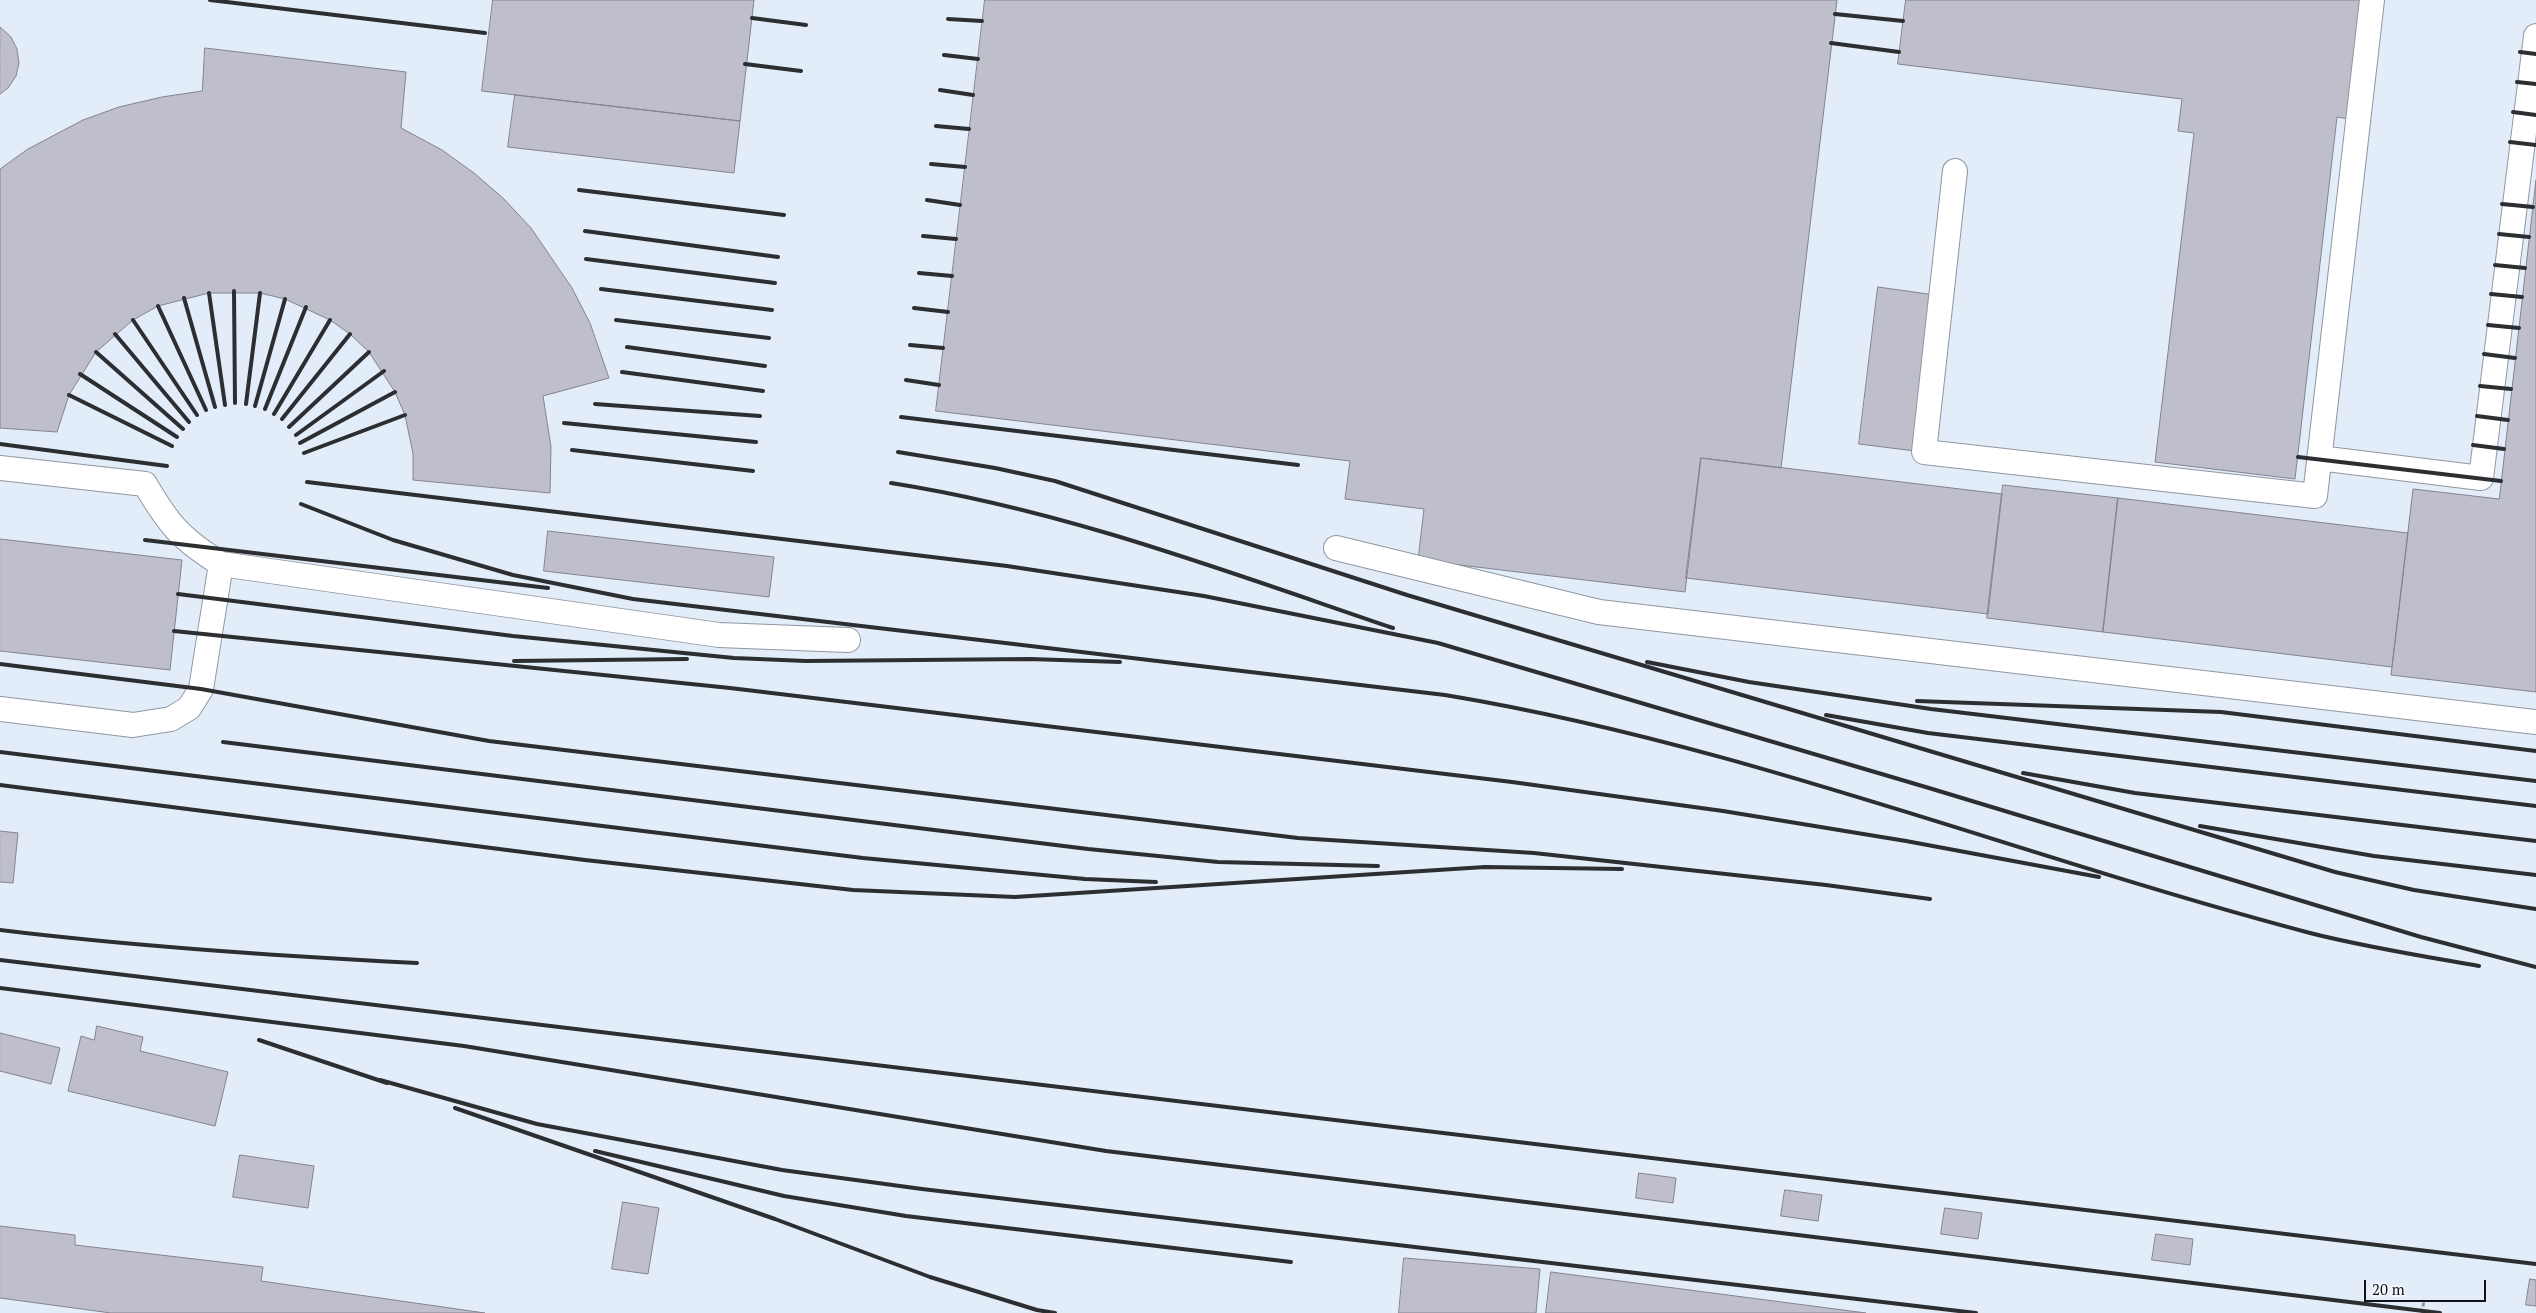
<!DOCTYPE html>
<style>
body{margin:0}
#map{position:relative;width:2536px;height:1313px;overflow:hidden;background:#f2f6fd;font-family:"PT Serif",serif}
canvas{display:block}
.scale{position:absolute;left:2364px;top:1280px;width:122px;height:22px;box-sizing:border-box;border:2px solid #111317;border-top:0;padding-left:6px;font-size:15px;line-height:18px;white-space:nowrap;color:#111317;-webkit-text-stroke:4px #f2f6fd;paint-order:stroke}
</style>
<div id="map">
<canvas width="2536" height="1313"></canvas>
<div class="scale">20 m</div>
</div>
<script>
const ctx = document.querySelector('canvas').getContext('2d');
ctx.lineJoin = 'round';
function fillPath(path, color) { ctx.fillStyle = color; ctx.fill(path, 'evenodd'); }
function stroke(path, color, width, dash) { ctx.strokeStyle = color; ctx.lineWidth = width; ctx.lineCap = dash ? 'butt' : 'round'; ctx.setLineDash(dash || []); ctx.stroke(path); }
const built = new Path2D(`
 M0,0h2536v1313h-2536zM559,267l31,56 19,55 -55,14z`);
const building = new Path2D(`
 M493,0h261l-14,121 -258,-30z
 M985,0h852l-56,468 -80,-10 -16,134 -267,-32 6,-51 -79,-10 5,-38 -414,-50z
 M1906,0h457l-14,119 -12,-2 -42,362 -140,-17 39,-329 -16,-2 4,-32 -284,-35z
 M0,27l11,10 6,12 2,14 -3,13 -8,12 -8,6z
 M205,48l201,24 -5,56 41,22 32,23 29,25 28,30 41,60 18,35 19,55 -66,18 8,51 -1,46 -137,-13v-26l-8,-39 -10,-23 -26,-40 -19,-18 -20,-14 -45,-21 -25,-6h-51l-51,13 -25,14 -37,32 -27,43 -12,37 -57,-4v-259l28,-20 55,-29 36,-13 43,-10 40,-6z
 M515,95l225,26 -6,52 -226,-26z
 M2536,180v512l-145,-17 22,-186 86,10z
 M1878,287l57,8 -20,156 -56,-7z
 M1701,458l301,36 -14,120 -302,-36z
 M2003,485l115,13 -15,134 -116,-14z
 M2118,498l290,35 -16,134 -289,-35z
 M548,531l226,26 -5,40 -225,-26z
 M0,539l182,21 -12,110 -170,-19z
 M0,831l18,2 -5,50 -13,-1z
 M97,1026l46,11 -3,14 88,21 -13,54 -147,-35 13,-55 13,4z
 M0,1033l60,15 -9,36 -51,-13z
 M240,1155l74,11 -6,42 -75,-11z
 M1639,1173l37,5 -3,25 -37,-5z
 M1785,1190l37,5 -4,26 -37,-5z
 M623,1202l36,6 -11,66 -36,-5z
 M1945,1208l37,5 -4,26 -37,-5z
 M0,1226l75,9v10l188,22 -2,14 224,32h-374l-111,-15z
 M2156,1234l37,5 -3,26 -38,-5z
 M1404,1258l136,11 -4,44h-137z
 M1551,1272l315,41h-320z
 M2530,1279l6,1v26l-10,-1z`);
const path = new Path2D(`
 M2422,1313l2,-13`);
const lane = new Path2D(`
 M1955,171l-31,281 391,44 57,-496
 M2319,458l162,20 55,-442
 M0,468l145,16c24,41 36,55 76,80
 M1336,548l263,64 937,110
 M0,709l133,16 38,-6 18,-11 12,-19 20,-125 498,71 129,5`);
const rail = new Path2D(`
 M210,0l275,33
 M1835,14l68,7
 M752,18l54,7
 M948,19l34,2
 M1831,43l68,9
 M2520,52l16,2
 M944,55l34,4
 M745,64l56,7
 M2517,82l19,2
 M940,90l33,5
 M2513,112l23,3
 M936,126l33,3
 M2510,142l26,3
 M931,164l34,3
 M579,190l205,25
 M927,200l33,5
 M2502,204l31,3
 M585,231l193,26
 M2499,234l30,3
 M923,236l33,3
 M586,259l189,24
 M2495,265l30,3
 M919,273l33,3
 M601,289l171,21
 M234,291l1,112
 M209,293l16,112
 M2491,294l31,3
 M184,298l31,109
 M158,306l48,104
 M914,308l34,4
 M133,320l64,95
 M616,320l153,18
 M2488,325l31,3
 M115,334l74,88
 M910,345l33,3
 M627,347l138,19
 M96,352l87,77
 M2484,354l31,4
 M622,372l141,19
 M80,374l97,63
 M906,380l33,5
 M2480,386l31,3
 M69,395l103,51
 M246,404l14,-111
 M595,404l165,12
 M255,406l30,-107
 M265,409l41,-102
 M274,414l56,-94
 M2477,416l31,4
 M901,417l397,48
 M282,419l68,-85
 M564,423l192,19
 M289,427l80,-75
 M296,435l88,-64
 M300,443l95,-51
 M0,444l167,22
 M2473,445l31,4
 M572,450l181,21
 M898,452l97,16 60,13 352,114 928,277 79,18 122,19
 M304,453l101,-38
 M2298,457l203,24
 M307,482l700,84 197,30 234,47 491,145 492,149 115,30
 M891,483c173,27 337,89 502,145
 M301,504l92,36 120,35 120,24 812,96c296,49 576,162 865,238 55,14 112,23 169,33
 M145,540l403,48
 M178,594l335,42 221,22 72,3 224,-2 90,3
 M174,631l556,57 782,94 211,29 183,30 193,36
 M514,661l173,-2
 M1647,662l102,20 182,27 605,72
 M0,664l201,25 288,52 809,97 236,15 292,32 104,14
 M1917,701l304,11 315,39
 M1826,715l102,18 608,73
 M223,742l865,107 130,13 160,4
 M0,752l863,106 222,21 71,3
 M2023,773l112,20 401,48
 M0,785l585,75 268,30 162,7 470,-30 137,2
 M2200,826l174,30 162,19
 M0,930c139,17 277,26 417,33
 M0,960l2536,304
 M0,988l464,58 642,105 1334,162
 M259,1040l128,43
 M380,1080l157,44 245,46 140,19 1054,124
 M455,1108l320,111 155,58 107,33 18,3
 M595,1151l189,45 122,20 385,46`);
fillPath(built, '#e3ecf9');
fillPath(building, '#bfbfcb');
stroke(building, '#848490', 1);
stroke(lane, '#9197a1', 26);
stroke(path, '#92959b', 3, [4, 2.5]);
stroke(lane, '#fff', 24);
stroke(rail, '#2c2e32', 4);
</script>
